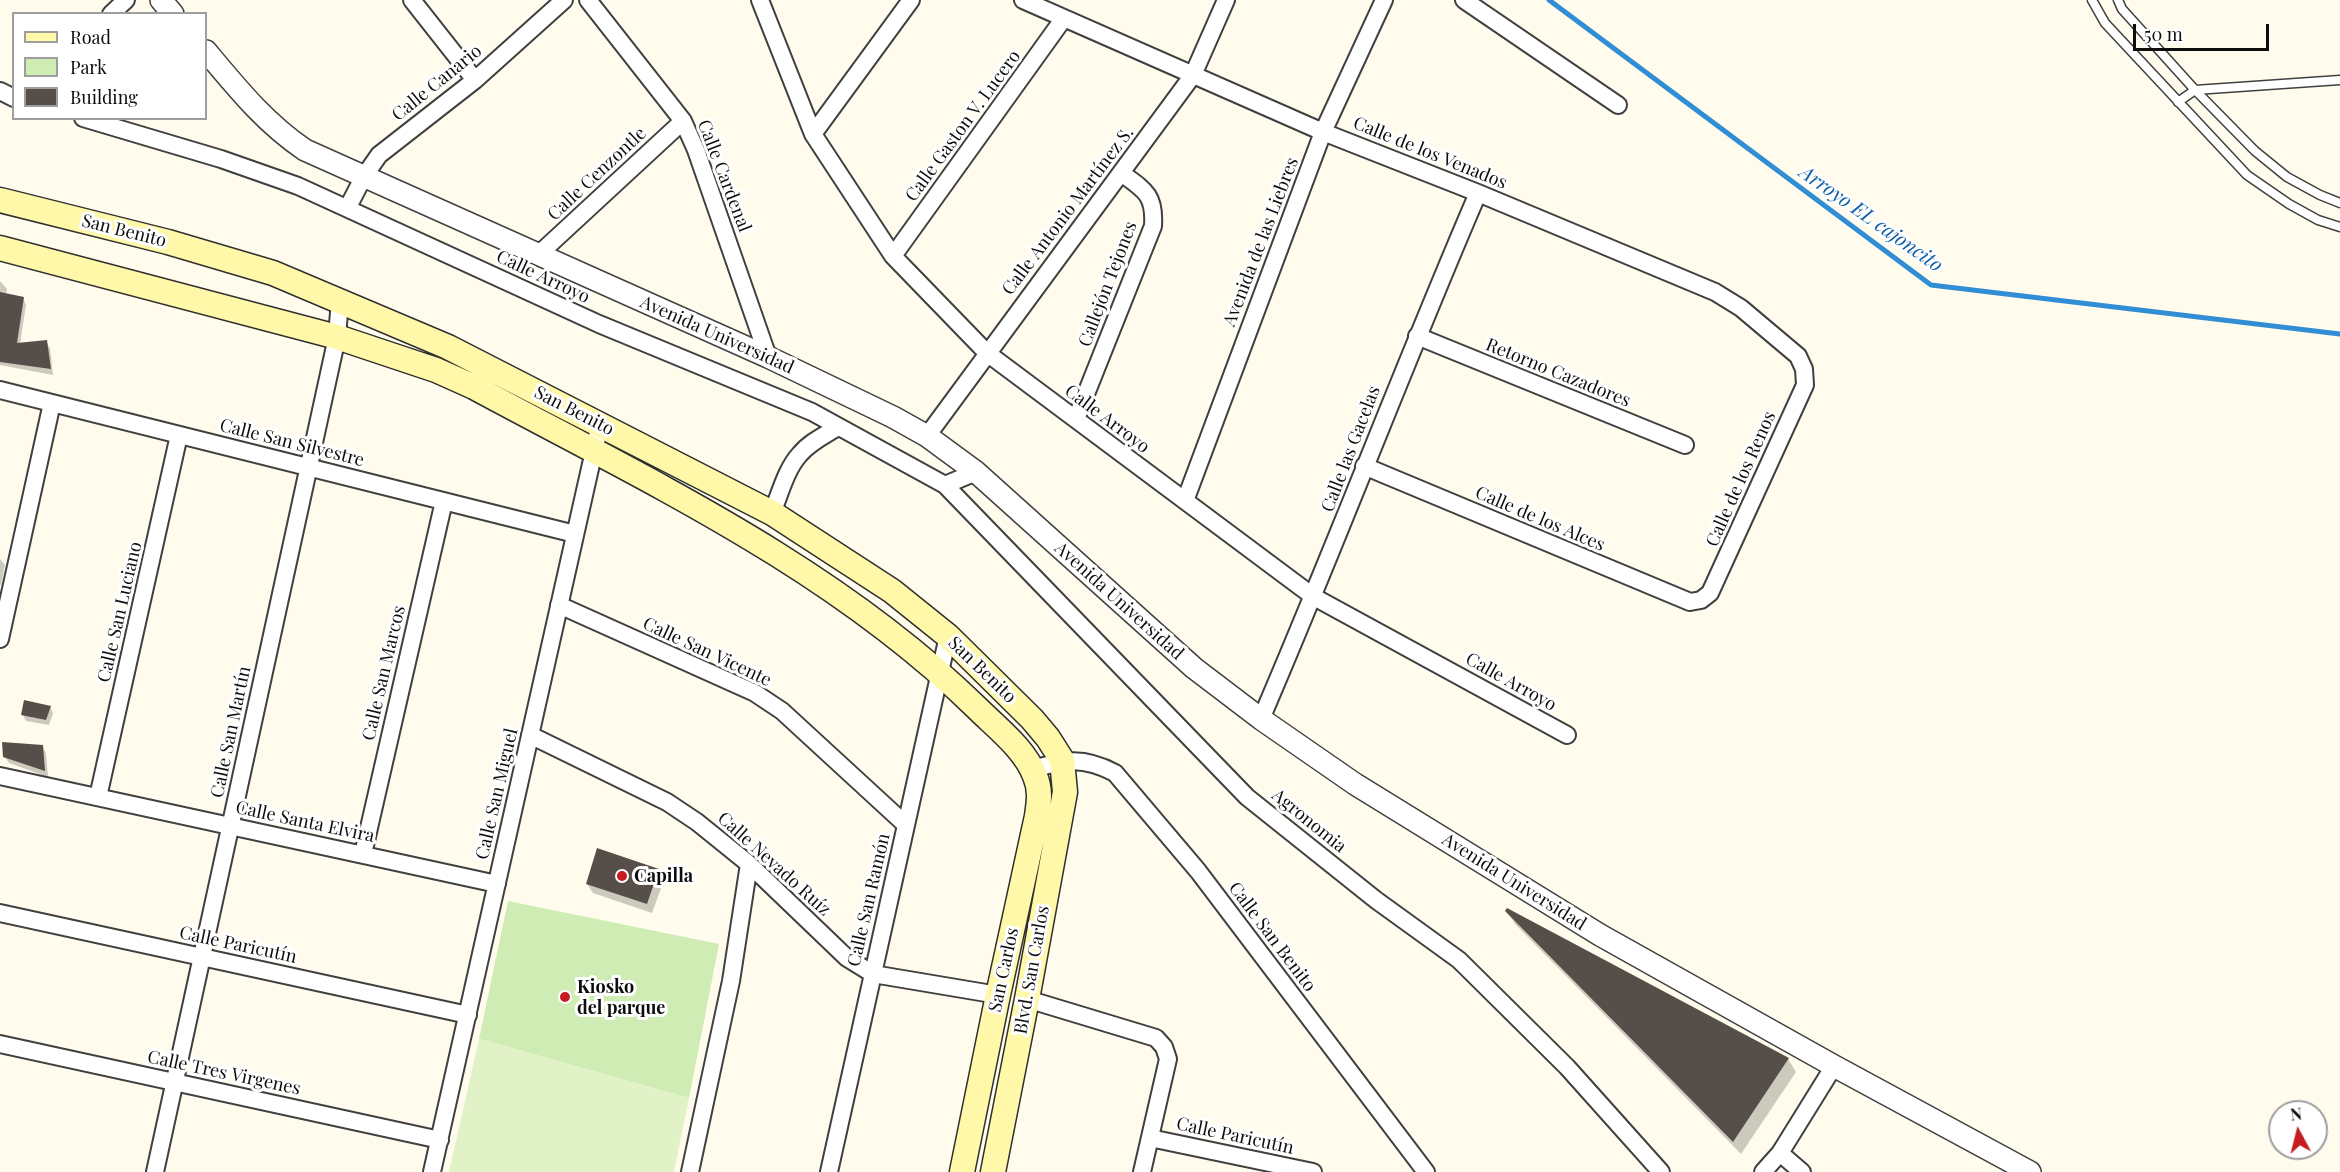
<!DOCTYPE html>
<meta charset="utf-8">
<style>
body{margin:0}
#map{position:relative;width:2340px;height:1172px;overflow:hidden;background:#fffced;font-family:"Playfair Display",serif}
canvas{display:block}
.legend{position:absolute;left:12px;top:12px;width:195px;height:108px;box-sizing:border-box;background:#fff;border:2px solid #9e9e9e;margin:0;padding:8px 10px;list-style:none;font-size:18px;color:#0d0d0d}
.legend li{display:flex;align-items:center;gap:12px;height:30px}
.legend b{width:30px;border:2px solid #9e9e9e}
.north{position:absolute;left:2268px;top:1100px;width:60px;height:60px;box-sizing:border-box;background:#fff;border:2px solid #9e9e9e;border-radius:50%;rotate:353deg;font-size:16px;font-weight:700;line-height:24px;text-align:center;color:#0d0d0d}
.north::after{content:'';display:block;margin:auto;width:21px;height:27px;background:#c51d1f;clip-path:polygon(50% 0,100% 100%,50% 72%,0 100%)}
.scale{position:absolute;left:2133px;top:24px;width:136px;height:27px;box-sizing:border-box;border:3px solid #0d0d0d;border-top:0;padding-left:8px;font-size:18px;line-height:21px;white-space:nowrap;color:#0d0d0d;-webkit-text-stroke:4px #fff;paint-order:stroke}
</style>
<div id="map">
<canvas width="2340" height="1172"></canvas>
<ul class="legend">
<li><b style="height:8px;background:#fff8a8"></b>Road</li>
<li><b style="height:16px;background:#cfecb4"></b>Park</li>
<li><b style="height:16px;background:#564e49"></b>Building</li>
</ul>
<div class="north">N</div>
<div class="scale">50 m</div>
</div>
<script>
const ctx = document.querySelector('canvas').getContext('2d');
ctx.lineJoin = 'round';
function fillPath(path, color) { ctx.fillStyle = color; ctx.fill(path, 'evenodd'); }
function stroke(path, color, width, dash) { ctx.strokeStyle = color; ctx.lineWidth = width; ctx.lineCap = dash ? 'butt' : 'round'; ctx.setLineDash(dash || []); ctx.stroke(path); }
function drawText(font, color, halo, rows, align = 'center') {
  ctx.font = font + ' "Playfair Display",serif'; ctx.lineWidth = 6; ctx.setLineDash([]); ctx.textBaseline = 'middle'; ctx.strokeStyle = halo; ctx.fillStyle = color; for (const [text, x, y, turn = 0] of rows) {
    ctx.save(); ctx.translate(x, y); ctx.rotate((+turn || 0) * Math.PI / 180); ctx.textAlign = isNaN(turn) ? turn : align; if (halo) ctx.strokeText(text, 0, 0); ctx.fillText(text, 0, 0); ctx.restore();
  }
}
const green = new Path2D(`
 M508,901l211,43 -30,154 -210,-59z`);
const pitch = new Path2D(`
 M479,1039l210,59 -15,74h-225z`);
const shadow = new Path2D(`
 M0,281l7,8 -1,6 17,3 3,7 -6,39 26,-2 4,6 3,27 -53,-10z
 M0,559l5,6 -4,20h-1z
 M50,707l3,6 -4,12 -23,-4 -3,-6z
 M42,746l4,7 2,24 -39,-14 -4,-6z
 M658,870l6,10 -12,33 -59,-20 -6,-9z
 M1507,911l281,148 8,13 -55,82 -226,-230z`);
const stream = new Path2D(`
 M1549,0l382,285 409,49`);
const building = new Path2D(`
 M0,292l24,5 -7,46 30,-3 4,29 -51,-7z
 M24,700l27,6 -5,14 -25,-5z
 M2,742l41,3 2,26 -42,-14z
 M597,848l62,21 -12,35 -61,-20z
 M1507,908l282,150 -56,84 -228,-231z`);
const service = new Path2D(`
 M2092,0l13,23 142,152 42,29 29,16 22,7
 M2118,0l4,9 73,81 60,61 32,26 33,18 20,8
 M2178,102l17,-12 145,-10`);
const minor = new Path2D(`
 M412,0l63,80
 M588,0l95,121 13,29 72,207
 M760,0l53,134 80,122 94,97 327,244 253,138
 M1023,0l300,132 155,61 237,99 26,16 57,48 6,13 1,16 -95,208 -9,7 -11,2 -326,-136
 M1464,0l154,105
 M111,14l15,-14
 M0,91l14,7
 M83,118l138,41 77,27 301,138 213,88 133,73 31,-13
 M813,134l98,-134
 M348,207l15,-29 16,-23 96,-75 89,-80
 M538,255l145,-134
 M893,256l171,-238
 M1417,336l268,109
 M0,390l575,144
 M1076,419l77,-193c2,-31 -8,-36 -32,-53
 M927,436l266,-361 33,-75
 M945,485l302,312 129,103 83,60 108,107 94,105
 M1185,501l138,-369 61,-132
 M772,513c8,-19 14,-44 28,-59 10,-12 25,-19 38,-27
 M559,605l196,88 27,18 124,114
 M0,639l52,-236
 M1261,719c75,-174 142,-352 217,-526
 M530,735l137,67 30,20 52,42 98,94 26,16 125,21
 M1032,769c33,-9 51,-13 83,4l83,98 228,301
 M0,776l497,108
 M98,797l81,-362
 M363,854l81,-353
 M0,913l468,102
 M1027,999l129,39 8,9 4,12 -26,113
 M0,1044l440,96
 M1150,1138l163,34
 M1780,1153l22,19
 M155,1172l182,-835 3,-37
 M432,1172l168,-748
 M690,1172l41,-191 18,-117
 M829,1172l119,-536
 M1763,1172l17,-19 54,-87`);
const tertiary = new Path2D(`
 M161,0l12,14
 M206,51c31,37 59,72 99,99l463,207 125,60 34,19 49,36 218,196 67,51 94,65 245,151 234,131 196,106`);
const secondary = new Path2D(`
 M0,200l168,42 105,31 175,74 324,166 120,78 56,45 84,83 16,19 14,22 3,32 -38,207 -34,173
 M0,248l337,89 99,33 38,17c174,94 359,180 503,321 20,20 48,41 58,68 6,14 4,26 2,40l-39,179 -36,177`);
const markers = [
 [622,876,6,"#c51d1f"],
 [565,997,6,"#c51d1f"]
];
const streetNames = [
 ["Calle Canario",437,83,-39],
 ["Calle Gaston V. Lucero",963,126,-54],
 ["Calle de los Venados",1430,153,22],
 ["Calle Cenzontle",597,174,-43],
 ["Calle Cardenal",724,176,69],
 ["Calle Antonio Martínez S.",1068,211,-53],
 ["San Benito",124,231,14],
 ["Avenida de las Liebres",1261,242,-69],
 ["Calle Arroyo",543,277,25],
 ["Callejón Tejones",1108,284,-69],
 ["Avenida Universidad",717,335,24],
 ["Retorno Cazadores",1558,373,22],
 ["San Benito",574,411,27],
 ["Calle Arroyo",1107,419,37],
 ["Calle San Silvestre",292,443,14],
 ["Calle las Gacelas",1351,449,-69],
 ["Calle de los Renos",1741,479,-66],
 ["Calle de los Alces",1540,519,23],
 ["Avenida Universidad",1119,601,42],
 ["Calle San Luciano",120,612,-77],
 ["Calle San Vicente",707,652,25],
 ["San Benito",982,670,44],
 ["Calle San Marcos",384,673,-77],
 ["Calle Arroyo",1511,682,29],
 ["Calle San Martín",231,732,-78],
 ["Calle San Miguel",497,794,-77],
 ["Agronomia",1309,821,39],
 ["Calle Santa Elvira",305,822,12],
 ["Calle Nevado Ruíz",774,864,42],
 ["Avenida Universidad",1514,882,32],
 ["Calle San Ramón",869,900,-77],
 ["Calle San Benito",1272,937,53],
 ["Calle Paricutín",238,945,12],
 ["San Carlos",1004,970,-78],
 ["Blvd. San Carlos",1032,970,-80],
 ["Calle Tres Virgenes",224,1073,12],
 ["Calle Paricutín",1235,1136,12]
];
const poiNames = [
 ["Capilla",634,876],
 ["Kiosko",577,987],
 ["del parque",577,1008]
];
const waterNames = [
 ["Arroyo EL cajoncito",1871,219,35]
];
fillPath(green, '#cfecb4');
fillPath(pitch, '#e2f2c7');
fillPath(shadow, '#0003');
stroke(stream, '#318ed5', 5);
fillPath(building, '#564e49');
stroke(service, '#404040', 11);
stroke(minor, '#404040', 20);
stroke(tertiary, '#404040', 24);
stroke(secondary, '#2f2f2f', 27);
stroke(service, '#fff', 8);
stroke(minor, '#fff', 16);
stroke(tertiary, '#fff', 21);
stroke(secondary, '#fff8a8', 24);
for (const [x, y, r, color] of markers) { const dot = new Path2D(); dot.arc(x, y, r, 0, 2 * Math.PI); ctx.fillStyle = color; ctx.fill(dot); stroke(dot, '#fff', 2); }
drawText('18px', '#0d0d0d', '#fff', streetNames);
drawText('bold 18px', '#0d0d0d', '#fff', poiNames, 'left');
drawText('italic 20px', '#0f5fa6', '#fff', waterNames);
</script>
